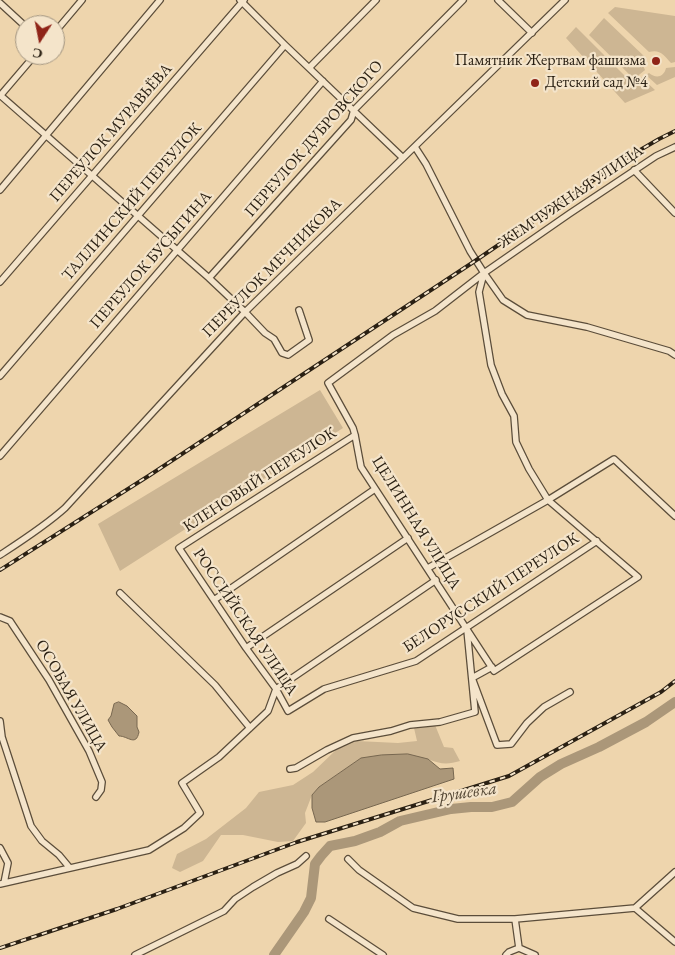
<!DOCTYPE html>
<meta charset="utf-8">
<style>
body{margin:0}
#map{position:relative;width:675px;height:955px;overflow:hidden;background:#eed5ad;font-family:"EB Garamond",serif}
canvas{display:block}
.north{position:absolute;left:15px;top:15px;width:50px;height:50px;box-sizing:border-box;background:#f4e4ca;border:1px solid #a39681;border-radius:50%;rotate:191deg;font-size:14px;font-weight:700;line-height:20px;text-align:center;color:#2a2013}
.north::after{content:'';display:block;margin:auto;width:18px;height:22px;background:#8f2418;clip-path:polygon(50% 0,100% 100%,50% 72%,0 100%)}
</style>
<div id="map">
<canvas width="675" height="955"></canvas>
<div class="north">С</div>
</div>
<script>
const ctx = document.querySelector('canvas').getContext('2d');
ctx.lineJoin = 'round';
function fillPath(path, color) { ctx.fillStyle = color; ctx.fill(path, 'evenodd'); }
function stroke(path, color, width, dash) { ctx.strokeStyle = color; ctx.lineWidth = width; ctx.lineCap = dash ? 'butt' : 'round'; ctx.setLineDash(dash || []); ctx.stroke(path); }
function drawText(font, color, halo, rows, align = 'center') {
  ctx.font = font + ' "EB Garamond",serif'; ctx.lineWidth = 4.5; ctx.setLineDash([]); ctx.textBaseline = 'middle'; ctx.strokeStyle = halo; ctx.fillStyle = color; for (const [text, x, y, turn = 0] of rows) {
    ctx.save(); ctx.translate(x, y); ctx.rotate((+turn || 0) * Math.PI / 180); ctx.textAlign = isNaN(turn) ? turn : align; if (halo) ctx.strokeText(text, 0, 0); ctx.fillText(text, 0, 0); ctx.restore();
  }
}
const green = new Path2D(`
 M615,7l60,9v46l-4,1c-7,-8 -11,-14 -22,-11l-41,-39z
 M604,18l41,39 -3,6 3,7 -11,9 -45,-44z
 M576,27l57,57 8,-7 14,13 -30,13 -59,-65z
 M675,67v10l-18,8 -11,-10 3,-2c7,6 15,4 17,-5z
 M320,390l23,38 -223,143 -22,-47z
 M435,725l9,22 9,1 7,13c-13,4 -20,3 -32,-2l-67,-1 -42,29 -7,8 -7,18 1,10 -13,18 -15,1 -35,-7h-22l-18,26 -23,11 -8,-4 5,-14 29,-15 40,-31 13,-16 34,-7 20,-13 23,-22 21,-9 41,2 19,-2 -3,-13z`);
const water = new Path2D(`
 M119,702l8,4 10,10v11l2,5c-3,15 -11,4 -20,4l-7,-9 -4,-7 3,-4 3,-12z
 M408,754l20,5 12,10 13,-1 1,11 -129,43h-9l-4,-14v-13l7,-8 42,-29 20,-3z`);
const river = new Path2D(`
 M274,955l30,-43 7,-14 4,-34 6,-8 9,-10 25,-5 25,-9 20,-11 51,-12 20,-2h21l20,-5 28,-25 21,-13 38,-17 47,-25 29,-20`);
const minor = new Path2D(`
 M240,0l45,45 118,113
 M498,0l34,33
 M0,3l25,23
 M55,32l27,-32
 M309,68l67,-68
 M0,95l209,183 36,34 20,21 9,6 8,14 6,2 21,-15 -10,-30
 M0,96l35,-41
 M415,147l11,17 44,87 14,22 19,27 24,15 60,12 82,24 6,4
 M634,170l41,43
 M0,190l160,-190
 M484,273l-5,19 12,73 11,29 12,22 2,26 13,27 19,31 90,77 -144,94 -133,-204 -6,-32 -2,-7 -25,-45 65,-48 42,-24 49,-38 85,-59 87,-58 19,-9
 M209,278l142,-158 3,-10 109,-110
 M0,282l244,-282
 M0,376l285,-331
 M355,435l-176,113 67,100 30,41 12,22 36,-22 92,-28 181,-120
 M0,456l323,-375
 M0,555c23,-15 45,-29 65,-47l180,-196 320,-312
 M428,568l120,-68 66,-41 61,57
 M120,593l95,92 35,43
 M214,600l161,-111
 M0,617l10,4 39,59 40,71 13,31 -1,8 -5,7
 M246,648l162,-110
 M492,667l-20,11 25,67 14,-1 16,-21 17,-16 26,-15
 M0,721l2,16 29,89 11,15 17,14 10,12
 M290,769l6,-1 31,-18 26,-12 38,-7 19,-6 30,-3 35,-10 -8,-82
 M0,848l8,15 -4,20
 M348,859l11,11 54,38 45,11h57l120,-11 40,-36
 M0,884l149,-34 35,-22 16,-15 -18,-30 37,-26 49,-46 8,-22 160,-109
 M635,908l40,34
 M329,919l54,36
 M515,919l4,29
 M135,955l89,-44 11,-12 18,-12 24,-14 20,-9 9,-8
 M506,955l3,-3 10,-4 16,7`);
const rail = new Path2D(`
 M0,570l150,-95 322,-212 151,-103 36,-21 16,-8
 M0,948l117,-39 180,-67 212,-66 152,-84 14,-11`);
const markers = [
 [656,61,5,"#8f2418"],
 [535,83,5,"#8f2418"]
];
const poiNames = [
 ["Памятник Жертвам фашизма",646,61],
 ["Детский сад №4",545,83,"left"]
];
const streetNames = [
 ["ПЕРЕУЛОК МУРАВЬЁВА",111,133,-49],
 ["ПЕРЕУЛОК ДУБРОВСКОГО",314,139,-49],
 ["ЖЕМЧУЖНАЯ УЛИЦА",571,197,-34],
 ["ТАЛЛИНСКИЙ ПЕРЕУЛОК",132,202,-49],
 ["ПЕРЕУЛОК БУСЫГИНА",151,260,-49],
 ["ПЕРЕУЛОК МЕЧНИКОВА",272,268,-45],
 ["КЛЕНОВЫЙ ПЕРЕУЛОК",260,480,-33],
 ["ЦЕЛИННАЯ УЛИЦА",416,523,58],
 ["БЕЛОРУССКИЙ ПЕРЕУЛОК",491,593,-33],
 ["РОССИЙСКАЯ УЛИЦА",245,622,56],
 ["ОСОБАЯ УЛИЦА",71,696,60]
];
const waterNames = [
 ["Грушевка",464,793,-8]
];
fillPath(green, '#cdb693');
fillPath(water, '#ab9779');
stroke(water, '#776750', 1);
stroke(river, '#ab9779', 10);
stroke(minor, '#5b4d3a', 8);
stroke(minor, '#f4e4ca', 5.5);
stroke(rail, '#2a2013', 4);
stroke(rail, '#f4e4ca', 2, [5.5]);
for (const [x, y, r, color] of markers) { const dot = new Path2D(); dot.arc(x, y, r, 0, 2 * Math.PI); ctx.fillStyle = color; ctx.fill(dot); stroke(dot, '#f4e4ca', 2); }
drawText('16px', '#2a2013', '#f4e4ca', poiNames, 'right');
drawText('16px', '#2a2013', '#f4e4ca', streetNames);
drawText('italic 18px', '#574a37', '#f4e4ca', waterNames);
</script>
